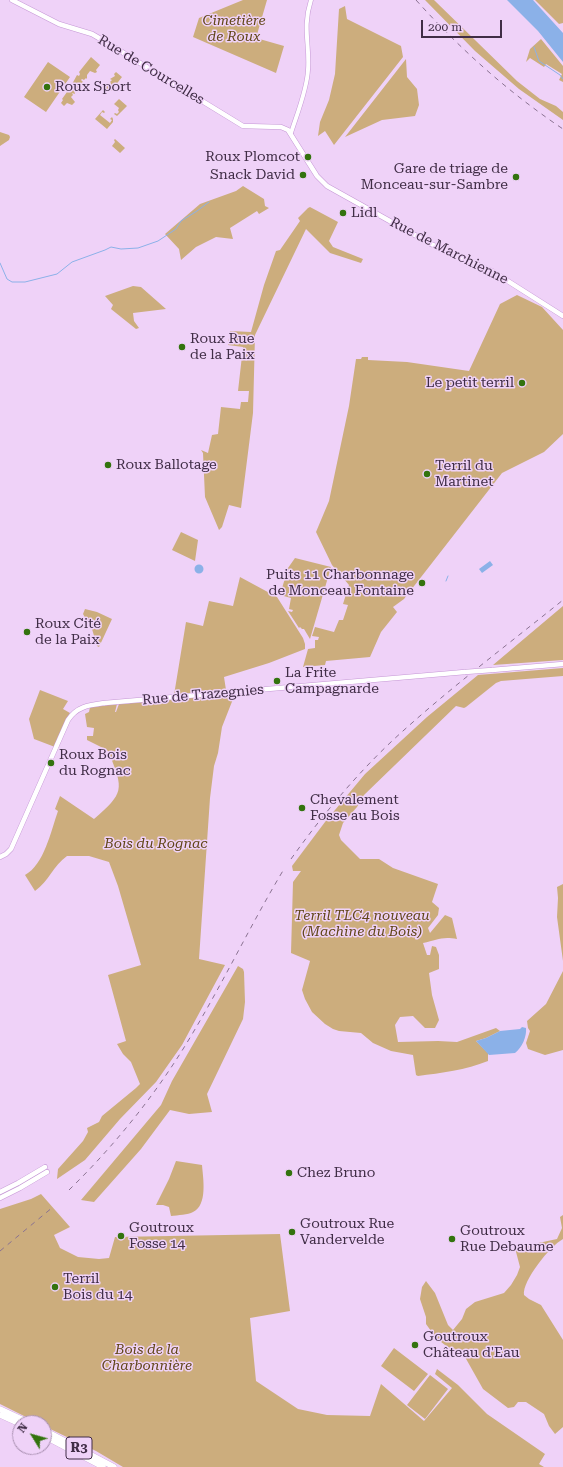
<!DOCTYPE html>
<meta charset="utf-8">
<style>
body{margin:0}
#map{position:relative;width:563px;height:1467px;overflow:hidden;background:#efd2f8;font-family:"Roboto Serif",serif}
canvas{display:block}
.north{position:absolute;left:12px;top:1415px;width:40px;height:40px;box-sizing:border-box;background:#efd2f8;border:1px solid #a990b1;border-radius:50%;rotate:307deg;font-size:11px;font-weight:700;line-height:16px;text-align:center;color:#402d46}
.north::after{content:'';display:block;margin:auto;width:14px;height:18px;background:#33730e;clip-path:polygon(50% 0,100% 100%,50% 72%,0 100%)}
.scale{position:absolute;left:421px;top:20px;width:81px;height:18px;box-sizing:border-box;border:2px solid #402d46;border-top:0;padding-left:5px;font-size:12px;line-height:14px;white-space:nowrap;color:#402d46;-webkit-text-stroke:3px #efd2f8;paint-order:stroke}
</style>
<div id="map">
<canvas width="563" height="1467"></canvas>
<div class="north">N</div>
<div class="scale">200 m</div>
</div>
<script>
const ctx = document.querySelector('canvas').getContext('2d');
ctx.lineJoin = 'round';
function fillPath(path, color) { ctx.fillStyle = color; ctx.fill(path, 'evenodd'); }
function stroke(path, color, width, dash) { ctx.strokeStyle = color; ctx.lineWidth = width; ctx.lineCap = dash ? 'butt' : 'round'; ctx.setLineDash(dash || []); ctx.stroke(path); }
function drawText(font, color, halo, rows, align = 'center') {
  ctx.font = font + ' "Roboto Serif",serif'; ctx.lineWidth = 3; ctx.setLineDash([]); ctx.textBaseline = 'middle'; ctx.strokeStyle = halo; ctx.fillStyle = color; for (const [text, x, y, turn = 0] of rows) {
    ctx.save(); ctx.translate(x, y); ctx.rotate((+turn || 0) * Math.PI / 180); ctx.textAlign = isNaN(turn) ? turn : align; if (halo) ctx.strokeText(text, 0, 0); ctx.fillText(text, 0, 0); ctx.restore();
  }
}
const green = new Path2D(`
 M243,0h24l-11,38 28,8 -8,27 -83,-36 6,-19z
 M425,0h9l83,81 23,18 16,7 7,6v8l-44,-31 -44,-38z
 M535,0h28v23l-4,1z
 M345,6l2,13 54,27 2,11 -69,88 -9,-14 -7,5 2,-14 9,-22 6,-26 4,-65z
 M541,39l22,27v16l-4,-2 3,-6 -16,-10 -2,3 -14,-9 -4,4 4,-13z
 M91,57l9,8 -4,5 1,2 -2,1 -5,-2 -3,4v4l-1,-1 -2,2 -2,-1 -1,1 2,2 -3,3 2,2 -4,5 -2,-3 -2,1 1,4 -3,-1 1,2 -2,2 4,5 -3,3 -5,-2 -3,3 -3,-3 2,-3 -1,-1 5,-7 3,-1 -1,-2 2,-2v-1l6,-11 2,1 1,-2 -1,-2z
 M406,59l1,18 10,12 2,16 -4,11 -33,4 -37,17z
 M48,62l22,15 -24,35 -22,-15z
 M116,72l6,5 -11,14 -2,-2 -1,1 -4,-3v-2l3,-2 3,2 1,-2 -1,-1 2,-2 -2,-1 5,-3 -1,-2z
 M119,99l8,7 -10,10 -3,-2 1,-1 2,1 2,-2 -1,-2 1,-2 -5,-4z
 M103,110l2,2 -1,1 -2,-1 -2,3 10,8 2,-3 -2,-1 2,-2 1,2v3l-6,7 -12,-10z
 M0,132l9,3 1,2 -1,3 -9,6z
 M115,139l10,9 -5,5 -8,-7 3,-4 -1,-2z
 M243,186l21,13 1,7 4,2 -10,6 -2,-3 -27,17 3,11 -17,-2 -20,10 -15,13 -2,-11 -14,-15 35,-30 36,-13z
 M310,207l28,15 -9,19 4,6 30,12 -2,4 -31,-10 -24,-24 -51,106 -2,78 -12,95 -12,-3 -7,22 -3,3 -14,-33 -2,-44 -2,-3 7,3 4,-18 6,-1 3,-27 19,2 1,-7h7l1,-11h-11l5,-44 -15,-2 2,-14 21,1 13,-47 12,-34 4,-1 20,-29 -2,-3 10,-10z
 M133,286l8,1 25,22 -33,4 1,8 5,7 -3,1 -25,-20 2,-4 -8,-9z
 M517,295l25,12 21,23v104l-19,18 -42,21 -98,126 -11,8 4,5 -16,20 -11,25 -44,4 -1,4 -22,2 5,-18 7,-1v-8h3l1,-3 -7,-1 3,-9 19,5 5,-12h4l5,-15 -5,-1 6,-19 -17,-20 -16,-33 13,-31 20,-95 7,-47h5l1,-2h6v3l39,2 62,9 31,-67z
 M181,532l17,8 -3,21 -23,-11z
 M295,558l36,9 -21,72 -6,-10h-2l-2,-2 -1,1 -11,-17 4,1 1,-2 -4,-1 2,-11 -11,-3 8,-27z
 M240,577l37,20 26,41 2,6v5l-36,14 -45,14 2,13 -52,5 12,-73 17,4 6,-25 24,5z
 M563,606v54l-70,5z
 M85,609l12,3 15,7 -13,28 -2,-1 -5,-17 -9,-15z
 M563,668v8l-62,5 -5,2 -30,24 -2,1 -8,-2 -92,89 -7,12 -14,16 -4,12 2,5 19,19h19l14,9 45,16 -6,18 7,6 -1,7 -10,13 2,5 15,-18 7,3 5,21c-15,-3 -20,1 -34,4l4,12h3l2,-9 4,1 3,8v14l-10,4 3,22 7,25 -4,8h-10l-12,-12 -13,1 -5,8 3,17 40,-1 19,1 39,-14 4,3 -14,7 -10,3 12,12v8c-22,9 -47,12 -70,15l-2,-1 -3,-20 -22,-4 -18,-8 -12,-10 -22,-2 -6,-2 -8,-5 -13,-12 -7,-13 -3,-9 8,-29 -19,-8 2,-71 8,-11h-8l-1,-5 33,-44 40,-48 62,-57 51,-42z
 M40,690l28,11 -5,8 7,4 -15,34 -21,-8 -5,-20z
 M235,694l-13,33 -4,26 -4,13 -4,32 -11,161 26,6 -43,80 -26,37 -36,37 -35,41 -28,19 1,-10 25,-28 5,-9 -1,-4 12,-6 3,-6 34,-28 4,-4 -9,-22 -8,-8 -6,-10 9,-3 -18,-66 33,-10 -23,-79 -9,-24 -20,-6h-22c-14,10 -18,25 -32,35l-10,-16c19,-10 26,-44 33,-64l-3,-2 5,-13 34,23c30,-26 30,-29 15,-66l-2,-3 -20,-10v-4h6l1,-8 -7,-1 -2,-13 4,-2 1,-5 27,-3 -2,8h1l3,-8z
 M563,884v77l-6,-44 1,-19 -1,-11z
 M238,966l5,3 1,3 1,30 -2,17 -36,75 5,18 -23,2 -19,-4 -29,39 -47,53 -13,-2 80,-95 11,-24z
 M563,971v79l-18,5 -17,-6 -2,-6 4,-12 -2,-3 -1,-7 19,-17z
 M176,1161l26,4c1,13 6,40 -9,47 -5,3 -15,3 -22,4l-2,-9 -6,-2h-7l13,-26z
 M41,1194l29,33 -16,8 6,13 18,9 21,2 10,-1 6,-21 165,-3 10,77 -40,7 6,63 42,28 29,6 43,1 11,-32 43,37 28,-33 -17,-14 2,-5 21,16 29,29 58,40 -6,10 5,3h-421l-27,-16 -52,-25v-3h-6l-38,-19v-195l31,-10z
 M563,1215v24c-13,7 -41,42 -39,56l5,4 12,6 22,35v87l-8,7 -6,-8 -5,-12 -18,-12h-8l-4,5 -6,1 -25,-19 -18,-32 -20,-12 -9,-7 -10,-14v-7l-6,-18 2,-12 4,-6 9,12 13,32 5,5 9,-11 4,-10 9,-7 29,-9 7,-8 6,-10 3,-8 -5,-19 42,-9 5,-11 -2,-11z
 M394,1348l34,26 -14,17 -33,-25z
 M430,1375l18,14 -23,30 -18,-14z`);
const water = new Path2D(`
 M507,0h26l30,33v29l-25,-31z
 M490,561l3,4 -11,8 -3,-4z
 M194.5 569a4.5 4.5 0 1 1 9 0a4.5 4.5 0 1 1-9 0Z
 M522,1027l4,1c1,8 -4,20 -11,25l-26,2 -13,-14 10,-3 14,-7 20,-2z`);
const stream = new Path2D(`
 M534,47l5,14 21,14 3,4
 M0,263l7,16 5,3h13l32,-8 15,-12 33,-12 6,-3 10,2 17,-1 20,-7 18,-12 5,-8 16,-10 12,-9
 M446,581l2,-5`);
const tertiary = new Path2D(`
 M291,133c6,-19 16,-43 17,-63 2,-26 -6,-42 3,-70`);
const secondary = new Path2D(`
 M12,0l47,24 33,10 12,7 139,85 38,1 7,3 29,46 10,10 104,58 61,27 71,45
 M492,670l71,-6
 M0,857l6,-3 5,-5 57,-129c9,-14 22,-15 37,-17l360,-31
 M0,1192l18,-9 27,-16
 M0,1198l20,-10 27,-16`);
const motorway = new Path2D(`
 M0,1409l30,14
 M0,1415l20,9
 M44,1430l70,37
 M44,1436l59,31`);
const rail = new Path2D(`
 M416,0c44,49 92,92 147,129
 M291,859c30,-42 63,-82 101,-118 54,-50 114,-95 171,-141
 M69,1190c47,-46 88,-97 122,-154 33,-55 60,-112 93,-167
 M0,1251l53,-44`);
const secondaryBridge = new Path2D(`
 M465,672l27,-2`);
const markers = [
 [47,87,4,"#33730e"],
 [308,157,4,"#33730e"],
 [303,175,4,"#33730e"],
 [516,177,4,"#33730e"],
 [343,213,4,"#33730e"],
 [182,347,4,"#33730e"],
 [522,383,4,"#33730e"],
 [108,465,4,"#33730e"],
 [427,474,4,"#33730e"],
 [422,583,4,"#33730e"],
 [27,632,4,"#33730e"],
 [277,681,4,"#33730e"],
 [51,763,4,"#33730e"],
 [302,808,4,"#33730e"],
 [289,1173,4,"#33730e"],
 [292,1232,4,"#33730e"],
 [121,1236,4,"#33730e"],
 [452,1239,4,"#33730e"],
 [55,1287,4,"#33730e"],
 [415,1345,4,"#33730e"]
];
const shields = [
 [79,1448,26]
];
const shieldNames = [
 ["R3",79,1448]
];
const parkNames = [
 ["Cimetière",234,21],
 ["de Roux",234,37],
 ["Bois du Rognac",156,844],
 ["Terril TLC4 nouveau",362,916],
 ["(Machine du Bois)",362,932],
 ["Bois de la",147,1350],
 ["Charbonnière",147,1366]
];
const streetNames = [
 ["Rue de Courcelles",151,70,31],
 ["Rue de Marchienne",449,251,27],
 ["Rue de Trazegnies",203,695,-5]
];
const poiNames = [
 ["Roux Sport",55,87],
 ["Roux Plomcot",300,157,"right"],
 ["Gare de triage de",508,169,"right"],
 ["Monceau-sur-Sambre",508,185,"right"],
 ["Snack David",295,175,"right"],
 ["Lidl",351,213],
 ["Roux Rue",190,339],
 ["de la Paix",190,355],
 ["Le petit terril",514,383,"right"],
 ["Roux Ballotage",116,465],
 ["Terril du",435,466],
 ["Martinet",435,482],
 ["Puits 11 Charbonnage",414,575,"right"],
 ["de Monceau Fontaine",414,591,"right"],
 ["Roux Cité",35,624],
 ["de la Paix",35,640],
 ["La Frite",285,673],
 ["Campagnarde",285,689],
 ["Roux Bois",59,755],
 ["du Rognac",59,771],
 ["Chevalement",310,800],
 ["Fosse au Bois",310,816],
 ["Chez Bruno",297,1173],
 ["Goutroux Rue",300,1224],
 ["Vandervelde",300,1240],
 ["Goutroux",129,1228],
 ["Fosse 14",129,1244],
 ["Goutroux",460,1231],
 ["Rue Debaume",460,1247],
 ["Terril",63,1279],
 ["Bois du 14",63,1295],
 ["Goutroux",423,1337],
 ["Château d'Eau",423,1353]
];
fillPath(green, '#ccad7d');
fillPath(water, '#8bb1e8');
stroke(stream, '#8bb1e8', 1);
stroke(tertiary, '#c597d5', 5);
stroke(secondary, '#c597d5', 5.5);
stroke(motorway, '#c597d5', 6);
stroke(tertiary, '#fff', 4);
stroke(secondary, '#fff', 4.5);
stroke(motorway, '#fff', 5.5);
stroke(rail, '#8a7291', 1, [5, 5]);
stroke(secondaryBridge, '#c597d5', 5.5, []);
stroke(secondaryBridge, '#fff', 4.5);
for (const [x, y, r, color] of markers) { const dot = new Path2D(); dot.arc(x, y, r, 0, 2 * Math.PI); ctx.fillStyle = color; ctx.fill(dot); stroke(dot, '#efd2f8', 1.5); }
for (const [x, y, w] of shields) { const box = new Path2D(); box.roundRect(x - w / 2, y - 11, w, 22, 3); ctx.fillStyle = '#efd2f8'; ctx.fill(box); stroke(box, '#402d46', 1); }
drawText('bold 13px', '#402d46', null, shieldNames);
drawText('italic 14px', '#614618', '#efd2f8', parkNames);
drawText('14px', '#402d46', '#efd2f8', streetNames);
drawText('14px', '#402d46', '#efd2f8', poiNames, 'left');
</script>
